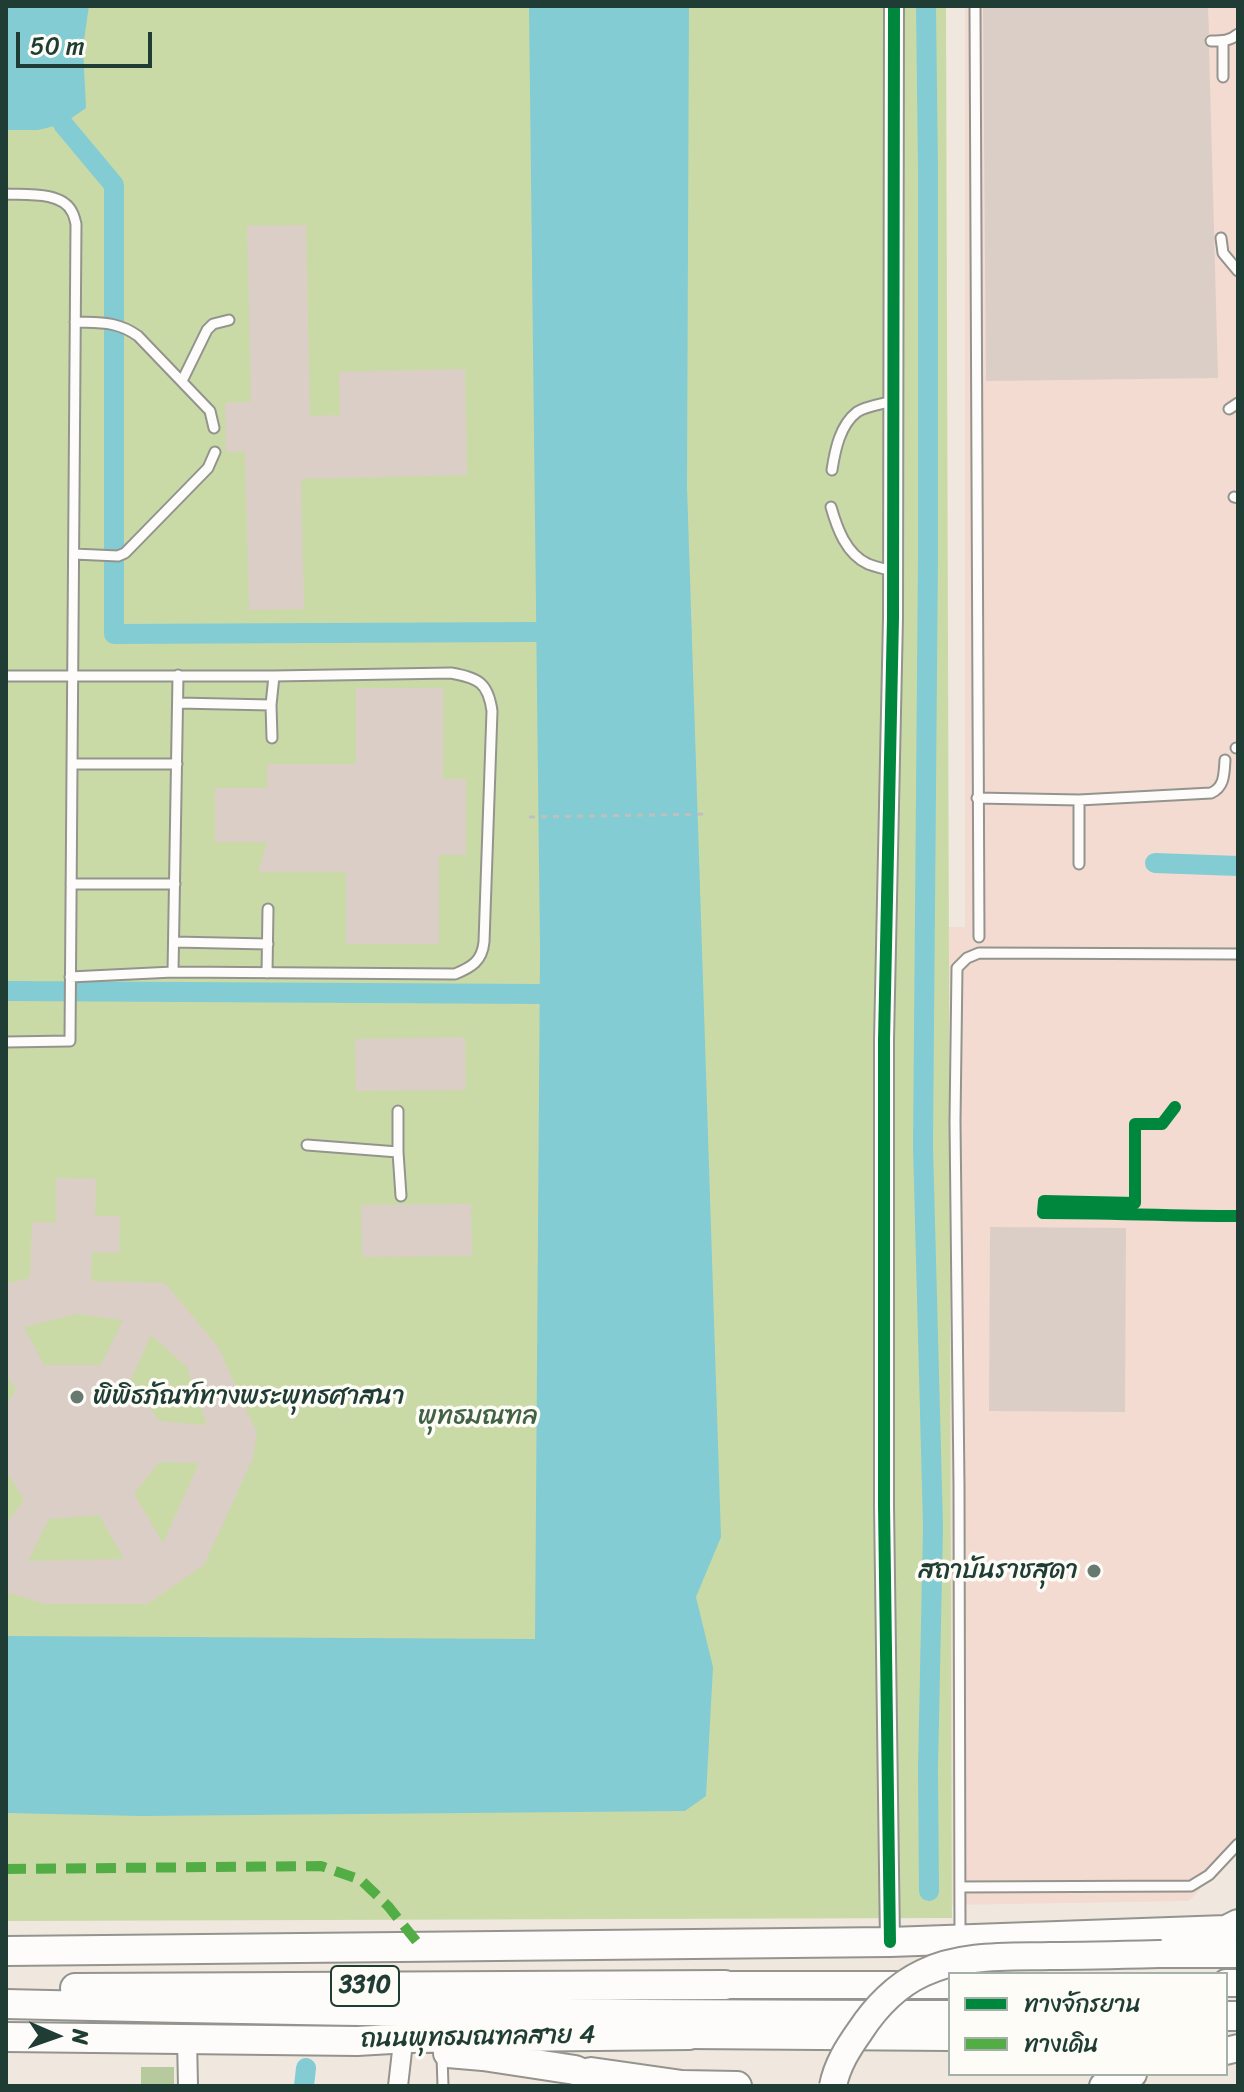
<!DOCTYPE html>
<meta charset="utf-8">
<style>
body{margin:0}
#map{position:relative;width:1244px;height:2092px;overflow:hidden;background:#f0e8df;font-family:Sriracha,"Playpen Sans Thai",sans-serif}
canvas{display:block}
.frame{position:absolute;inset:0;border:8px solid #1f3d34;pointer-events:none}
.legend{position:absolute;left:948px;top:1972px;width:280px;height:104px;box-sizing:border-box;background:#fdfcf7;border:2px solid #a4b0a9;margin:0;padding:10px 14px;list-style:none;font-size:24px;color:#1f3d34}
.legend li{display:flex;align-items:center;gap:16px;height:40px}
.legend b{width:40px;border:2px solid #a4b0a9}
.north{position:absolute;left:16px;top:1996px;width:80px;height:80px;-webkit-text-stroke:6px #fdfcf7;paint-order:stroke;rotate:92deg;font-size:22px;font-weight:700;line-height:32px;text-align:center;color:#1f3d34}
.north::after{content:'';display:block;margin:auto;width:28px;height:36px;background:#1f3d34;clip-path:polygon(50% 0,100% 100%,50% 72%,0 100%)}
.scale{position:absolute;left:16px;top:32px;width:136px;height:36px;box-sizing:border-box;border:4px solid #1f3d34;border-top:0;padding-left:10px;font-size:24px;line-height:28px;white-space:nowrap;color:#1f3d34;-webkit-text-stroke:6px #fdfcf7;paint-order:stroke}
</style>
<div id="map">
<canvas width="1244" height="2092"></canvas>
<div class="frame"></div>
<ul class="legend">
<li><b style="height:10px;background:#00873e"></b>ทางจักรยาน</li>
<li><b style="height:10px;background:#52ad45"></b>ทางเดิน</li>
</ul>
<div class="north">N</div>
<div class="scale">50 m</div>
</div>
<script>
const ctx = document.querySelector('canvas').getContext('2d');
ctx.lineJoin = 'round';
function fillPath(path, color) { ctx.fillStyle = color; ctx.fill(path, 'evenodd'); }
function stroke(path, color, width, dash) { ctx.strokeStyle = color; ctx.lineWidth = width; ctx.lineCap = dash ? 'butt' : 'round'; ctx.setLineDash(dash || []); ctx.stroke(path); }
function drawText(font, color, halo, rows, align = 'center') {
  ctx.font = font + ' Sriracha,"Playpen Sans Thai",sans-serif'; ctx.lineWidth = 7; ctx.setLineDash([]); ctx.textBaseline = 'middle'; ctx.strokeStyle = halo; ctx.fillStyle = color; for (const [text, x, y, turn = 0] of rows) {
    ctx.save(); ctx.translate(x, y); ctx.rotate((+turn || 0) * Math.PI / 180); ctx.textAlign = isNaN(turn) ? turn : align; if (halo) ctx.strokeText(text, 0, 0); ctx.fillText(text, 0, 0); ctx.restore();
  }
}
const built = new Path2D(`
 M965,6h273v1844l-49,51 -237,4 -3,-978h16z`);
const green = new Path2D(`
 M6,6h940l6,1912 -946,3z`);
const forest = new Path2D(`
 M141,2067h33v19h-33z`);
const water = new Path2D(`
 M6,6h83l-6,41 3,61 -23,16 -25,6h-32z
 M529,6h160l-2,480 34,1051 -25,60 17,70 -7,129 -21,15 -543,5 -136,-3v-177l529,3 5,-687z`);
const canal = new Path2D(`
 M926,6l2,166v382l-5,592 10,380 -5,243 1,122
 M63,124l51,61v449l422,-2
 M1155,863l83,3
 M6,991l534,3
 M304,2086l2,-18`);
const building = new Path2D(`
 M983,6h225l1,28 -4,3 -1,5 5,6 9,330 -232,3z
 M306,225l4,191 30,-1 -1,-43 126,-3 2,106 -166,4 3,130 -55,1 -4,-159 -19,1 -1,-49 26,-1 -4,-176z
 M356,688h87v91h23v76h-27v89h-93v-72h-88l9,-30h-52v-54h52v-24h89z
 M465,1037l1,53 -110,1 -1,-52z
 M56,1178l40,1 -1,37h25l-1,37 -27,-1 -1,29 74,2 53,64 39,86 -4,25 -49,107 -57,39h-102l-39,-12v-67l18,-25 -18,-30v-64l10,-17 -10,-15v-90l24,-6 2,-56 24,1zM77,1314l46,6 -22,45h-57l-20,-38zM151,1335l36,32 20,58 -48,-4 -28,-42zM159,1462l40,1 -36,80 -29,-49zM99,1515l25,44 -96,2 21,-42z
 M471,1204l1,52 -110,1 -1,-52z
 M990,1227l136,1 -1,184 -136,-1z`);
const path = new Path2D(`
 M529,817l180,-3
 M1159,1216h79`);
const lane = new Path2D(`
 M975,6l4,931
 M1211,41c11,0 19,0 27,-7
 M1223,77v-36
 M6,194c19,1 56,-3 66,18 2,3 3,8 4,12l-6,817 -64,1
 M1221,238l2,15 15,18
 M75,322c26,1 42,-1 63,14l72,75 4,17
 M182,381l25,-51 6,-6 16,-4
 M1229,409l9,-6
 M832,470c3,-20 8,-45 25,-58 9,-6 25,-8 36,-11
 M1234,497l4,1
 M831,507c6,21 15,47 37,57 8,3 17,5 25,7
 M74,554l44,2 7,-3 83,-85 7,-16
 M6,676h268l177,-3c27,5 37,9 41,38l-8,231c-2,19 -12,25 -29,32l-282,-2 -103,5
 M178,703l93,2 3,-29
 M271,705l1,33
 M1236,748h2
 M72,764h105
 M977,798l102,2v64
 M1079,800l132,-7c14,-6 13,-20 14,-33
 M71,884h104
 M174,942l94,2
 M173,972l5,-297
 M267,973l1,-64
 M307,1145l91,7 3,44
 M398,1152v-41
 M960,1887l231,-1 18,-11 29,-31
 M960,1936l-1,-450 -4,-365 2,-153 10,-10 12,-5 259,1
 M442,2056l1,30`);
const street = new Path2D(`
 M890,1942l-6,-437v-465l9,-422 1,-612
 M187,2038l1,48
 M398,2086l4,-35`);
const secondary = new Path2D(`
 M1162,1954h76
 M1226,1983h12
 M725,1985h225
 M689,2035l261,2
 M1226,2051l12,-3
 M1103,2086l30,-12`);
const primary = new Path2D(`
 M6,1951l884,-9 336,-12 12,-6
 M75,1988l650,-3
 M6,2004c315,8 629,11 944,11
 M1226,2016h12
 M6,2037l351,4 52,-3 280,-3
 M448,2053l35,3 92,14 36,16
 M591,2072l91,13 55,1`);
const secondaryBridge = new Path2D(`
 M833,2086c4,-21 15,-38 27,-55 15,-23 37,-46 63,-58 39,-19 85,-16 127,-17 37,0 74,-1 112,-2`);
const quiet = new Path2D(`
 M6,1869l315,-3 40,14 27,26 33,41`);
const cycleway = new Path2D(`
 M1175,1107l-13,17h-27v79l-91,-2 -1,12c65,0 130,3 195,3
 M890,1942l-6,-437v-465l9,-422 1,-612`);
const markers = [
 [77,1397,8,"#687970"],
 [1094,1571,8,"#687970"]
];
const shields = [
 [365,1986,68]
];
const shieldNames = [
 ["3310",365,1986]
];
const poiNames = [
 ["พิพิธภัณฑ์ทางพระพุทธศาสนา",93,1397],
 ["สถาบันราชสุดา",1078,1571,"right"]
];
const parkNames = [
 ["พุทธมณฑล",478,1417]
];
const streetNames = [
 ["ถนนพุทธมณฑลสาย 4",478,2038,-1]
];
fillPath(built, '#f3dbd1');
fillPath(green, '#cadaa7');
fillPath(forest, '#b7ca9e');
fillPath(water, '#83ccd3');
stroke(canal, '#83ccd3', 20);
fillPath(building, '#dbcec6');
stroke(lane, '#93948e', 13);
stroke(street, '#93948e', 22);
stroke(secondary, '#93948e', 30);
stroke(primary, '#93948e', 32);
stroke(path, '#bfc0bd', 3, [6, 6]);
stroke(lane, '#fdfcfa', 9);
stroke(street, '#fdfcfa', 18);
stroke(secondary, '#fdfcfa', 26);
stroke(primary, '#fdfcfa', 28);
stroke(secondaryBridge, '#93948e', 30, []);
stroke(secondaryBridge, '#fdfcfa', 26);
stroke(quiet, '#52ad45', 10, [20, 10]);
stroke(cycleway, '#00873e', 12);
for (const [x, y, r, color] of markers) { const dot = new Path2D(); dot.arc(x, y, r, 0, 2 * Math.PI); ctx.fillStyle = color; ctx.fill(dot); stroke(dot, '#fdfcf7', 3); }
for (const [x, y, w] of shields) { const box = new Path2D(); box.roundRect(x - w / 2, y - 20, w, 40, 6); ctx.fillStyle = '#fdfcf7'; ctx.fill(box); stroke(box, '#1f3d34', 2); }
drawText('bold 24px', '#1f3d34', null, shieldNames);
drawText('26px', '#1f3d34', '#fdfcf7', poiNames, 'left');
drawText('26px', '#426245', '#fdfcf7', parkNames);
drawText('26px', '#1f3d34', '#fdfcf7', streetNames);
</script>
